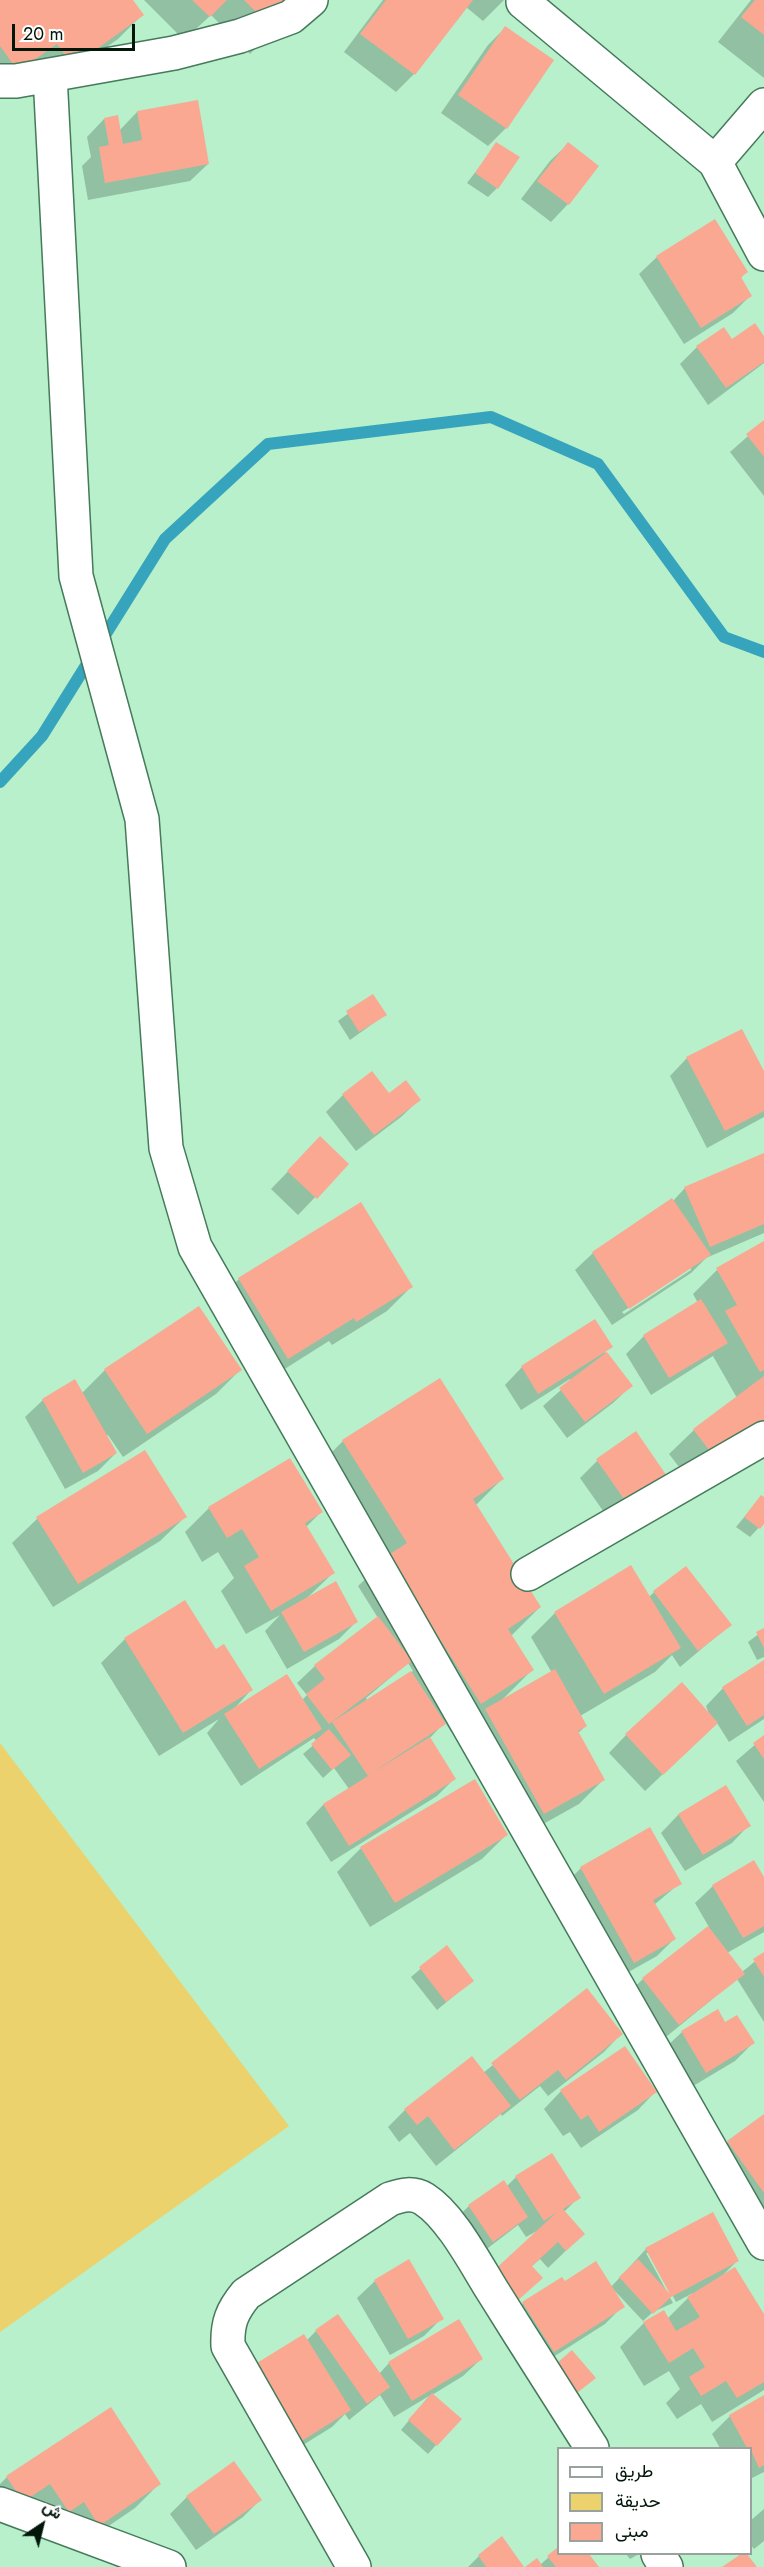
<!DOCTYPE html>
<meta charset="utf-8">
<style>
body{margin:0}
#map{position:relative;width:764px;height:2567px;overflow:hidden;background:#b7f0cb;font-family:Jost,Vazirmatn,sans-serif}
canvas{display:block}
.legend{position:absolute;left:557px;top:2447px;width:195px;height:108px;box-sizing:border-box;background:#fff;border:2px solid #9aa29d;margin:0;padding:8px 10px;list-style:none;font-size:18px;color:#02160a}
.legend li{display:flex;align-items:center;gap:12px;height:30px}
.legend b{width:30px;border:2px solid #9aa29d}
.north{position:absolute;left:12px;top:2495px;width:60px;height:60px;-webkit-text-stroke:4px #fff;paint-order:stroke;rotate:35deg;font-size:16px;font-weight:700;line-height:24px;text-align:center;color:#02160a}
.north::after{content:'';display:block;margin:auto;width:21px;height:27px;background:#02160a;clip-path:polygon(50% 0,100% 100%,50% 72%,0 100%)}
.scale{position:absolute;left:12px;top:24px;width:123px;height:27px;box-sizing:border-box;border:3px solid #02160a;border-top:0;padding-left:8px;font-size:18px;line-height:21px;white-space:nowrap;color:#02160a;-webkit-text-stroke:4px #fff;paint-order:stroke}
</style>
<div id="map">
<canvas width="764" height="2567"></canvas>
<ul class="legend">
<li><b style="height:8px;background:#fff"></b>طريق</li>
<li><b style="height:16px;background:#ebd26c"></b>حديقة</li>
<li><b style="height:16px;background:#faa892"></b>مبنى</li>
</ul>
<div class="north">ش</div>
<div class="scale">20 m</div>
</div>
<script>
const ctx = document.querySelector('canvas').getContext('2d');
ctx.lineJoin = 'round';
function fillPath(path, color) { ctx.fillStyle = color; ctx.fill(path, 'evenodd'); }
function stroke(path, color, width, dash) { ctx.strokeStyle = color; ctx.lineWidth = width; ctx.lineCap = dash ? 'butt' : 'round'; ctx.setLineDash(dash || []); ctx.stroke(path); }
const green = new Path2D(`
 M0,1743l289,383 -289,206z`);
const shadow = new Path2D(`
 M0,0h132l10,15 -24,24 -70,50 -48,1z
 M144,0h150l5,5 -49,49 -39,-39 -27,25z
 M383,0h121l-21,21 -17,-14 -52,67 -18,18 -52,-40z
 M751,0h13v78l-46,-36z
 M505,28l47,32 -46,68 -18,18 -47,-33 47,-68z
 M137,112l71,52 -18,17 -102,19 -6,-34 9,-9 -4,-20 17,-18 15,12z
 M497,144v44l-9,9 -21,-14z
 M568,144v60l-17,18 -30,-23 29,-38z
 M714,221l32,51 -6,7 10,17 -17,17 -49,31 -45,-70 18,-17z
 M764,339v24l-56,42 -28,-41 17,-17z
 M764,422v74l-34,-44z
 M372,996l13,19 -35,25 -12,-19z
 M687,1058l77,17v42l-57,31 -37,-72z
 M343,1095h46l30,5 -18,17 -45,34 -30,-39z
 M764,1155v78l-58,25 -15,15 -79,52 -37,-55 18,-17 80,-52 12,-13zM691,1267v3l-67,44 -2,-2z
 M303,1156l44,8 -49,51 -27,-26z
 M764,1243v204l-64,47 -31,-40 25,-24 43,-32 -24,-42 -62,39 -25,-41 18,-18 54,-33 -5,-9 24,-24z
 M239,1279l173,7 -25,25 -55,34 -3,-4 -65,41 -49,-79z
 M611,1346l-6,6 26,34 -18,17 -46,35 -24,-32 28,-25 -1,-2 -49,31 -16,-25 17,-18z
 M105,1370h135l-24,24 -93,63 -15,-22 -2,1 10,17 -18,18 -33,18 -40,-72 18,-17 39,-7z
 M439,1380l63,99 -27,27 65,101 -29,29 21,34 -30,30 50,-27 -21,-36 24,-24 94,-16 5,-5 76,33 -50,42 -8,-12 -17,17 -75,44 6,10 -8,7 25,47 -24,24 -59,33 -59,-103 20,-21 -30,19 -6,-10 -16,17 25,40 -17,17 -106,66 -25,-39 17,-18 26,-16 -15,-21 -11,10 -20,-24 14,-12 -3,-4 -73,48 -34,-53 12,-14 -60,37 -58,-93 24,-24 91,12 35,39 -18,20 69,-10 5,-5 -10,-12 18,-17 63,-48 -20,-32 18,-17 -62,-99 29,-29zM408,1663l5,8 -46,29 -1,-2z
 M635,1434l16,65 -38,26 -33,-47 17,-17z
 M144,1452l41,65 -25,24 -107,66 -41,-64 25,-24z
 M761,1497l3,2v23l-14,15 -14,-10z
 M209,1508l112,4 -15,15 27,46 -25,24 48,25 -17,17 -52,30 -22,-38 15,-16 -34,19 -25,-43 13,-13 -16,-26 -16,10 -17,-30z
 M764,1630v27l-7,3 -9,-18z
 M764,1662v57l-35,23 -12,-19 -72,68 -36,-38 17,-18 84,-19 -4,-10 17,-18z
 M764,1737v65l-28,-41z
 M725,1787l24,38 -17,18 -47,28 -24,-38 17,-18z
 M506,1835l-24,24 -112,68 -33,-55 24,-24z
 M581,1868l99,15 -26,22 20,34 -17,17 -41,23 -53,-93z
 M764,1880v52l-37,21 15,19 22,-18v68l-27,-43 -76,62 -36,-45 18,-17 66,-52 -14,-24 18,-17z
 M446,1947l26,34 -35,29 -26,-33z
 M586,1990l35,44 -17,18 -56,44 -8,-10 -38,30 -1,-2 -65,52 -26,-33 -11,9 -11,-15 17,-17 78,-37z
 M724,2024l29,19 -18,18 -47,28 -24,-40 18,-17z
 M561,2091l94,1 -17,18 -57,38 -11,-16 -7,4 -19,-27z
 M764,2116v134l-61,-84 25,-24z
 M516,2177l63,20 -15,15 19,22 -35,34 -8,-9 -9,8 -34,52 -23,-27 63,-61 -11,6 -8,-12 -43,33 -24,-35 18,-17 34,-24 3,5z
 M646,2249l91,12 -13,13 40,43v73l-52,32 -11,-18 -24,15 -11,-16 14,-14 -11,-18 -25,15 -24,-39 24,-24 23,-4 26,-26 -17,9 -26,-49h-4l27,50 -20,9 -10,9 -29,-31 9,16 -18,18 -69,44 -31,-48 18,-17 42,-19 46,3z
 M375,2281l67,37 -18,18 -34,19 -33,-57z
 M316,2331l63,43 10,-11 92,-4 -18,17 -31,19 4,50 -8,9 -27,-24 28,-34 -35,21 -14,-22 -31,25 -4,-6 -13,13 -50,31 24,-117z
 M764,2397v75l-14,7v-31h-30l-8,-14 18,-18z
 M7,2477l152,7 -24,24 -60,41 -50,-42 -25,16v-39z
 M187,2497l73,3 -17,17 -47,33 -26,-36z
 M764,2509v32l-10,8 -4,-5v-23z
 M502,2539l21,28h-55l11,-11z
 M558,2549v5h29l11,13h-70l12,-2z
 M626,2554h13l-9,5z`);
const stream = new Path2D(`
 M0,782l42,-46 123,-197 103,-95 223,-27 107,47 126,173 40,15`);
const building = new Path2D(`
 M0,0h133l11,15 -71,51 -16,-22 -39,27 -18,-25z
 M192,0h35l-17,17z
 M244,0h52l-21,31z
 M386,0h87l-58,75 -55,-41z
 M755,0h9v35l-23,-18z
 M505,26l49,34 -47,69 -49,-34z
 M198,100l11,64 -104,19 -6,-36 10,-2 -5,-27 14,-3 5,29 19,-4 -5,-29z
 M496,142l24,15 -22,32 -23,-16z
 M568,142l31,24 -30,39 -32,-24z
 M715,219l33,53 -7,5 11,19 -51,32 -45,-72z
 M755,323l9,13v26l-38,26 -30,-42 28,-19 8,12z
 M764,420v37l-18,-23z
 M373,994l14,21 -28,17 -13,-21z
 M742,1029l22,42v40l-39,20 -39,-74z
 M372,1071l17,22 17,-13 15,20 -47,35 -32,-41z
 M320,1136l29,28 -32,35 -30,-28z
 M764,1153v71l-54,23 -26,-60z
 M672,1198l39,57 -82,54 -37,-57z
 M361,1202l52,85 -57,35 -2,-4 -66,41 -50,-81z
 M764,1241v129l-4,2 -35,-61 12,-6 -21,-37z
 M701,1299l27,44 -59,35 -26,-43z
 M199,1306l43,64 -95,64 -43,-65z
 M595,1319l18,28 -75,47 -17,-28z
 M607,1352l26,34 -48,36 -26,-34z
 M764,1376v66l-39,29 -32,-42z
 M440,1378l64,101 -31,20 68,108 -33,22 26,41 -53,34 -94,-148 20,-13 -65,-103z
 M75,1379l42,74 -34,20 -41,-74z
 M636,1431l35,51 -40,27 -35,-50z
 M145,1450l42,67 -109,67 -42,-67z
 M290,1458l33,54 -18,11 30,50 -64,38 -27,-45 15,-9 -17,-28 -15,9 -19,-31z
 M761,1495l3,2v27l-4,5 -16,-12z
 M631,1565l50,83 -77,46 -50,-82z
 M686,1566l46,59 -34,26 -45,-60z
 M336,1581l22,41 -54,30 -23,-40z
 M185,1600l31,49 8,-5 29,46 -70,43 -59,-95z
 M378,1616l34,45 -83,63 -23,-30 19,-15 -11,-14z
 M764,1628v20l-8,-16z
 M764,1660v55l-17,11 -25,-39z
 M555,1669l32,57 -9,5 27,49 -61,34 -59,-105z
 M411,1671l35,53 -76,50 60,-37 26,42 -107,67 -26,-42 45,-28 -36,-54z
 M287,1674l35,55 -63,40 -35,-55z
 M682,1682l36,41 -55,52 -38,-41z
 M329,1729l22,26 -19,15 -21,-26z
 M764,1735v24l-11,-16z
 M475,1779l33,56 -113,68 -35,-56z
 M726,1785l25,41 -48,29 -25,-41z
 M650,1827l32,57 -29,16 23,39 -42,24 -54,-96z
 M754,1860l10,17v49l-21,12 -31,-53z
 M708,1926l37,48 -66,51 -37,-47z
 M447,1945l27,36 -28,21 -27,-35z
 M764,1952v25l-11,-18z
 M587,1988l36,46 -57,46 -8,-10 -38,30 -29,-37z
 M718,2009l7,13 12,-7 18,28 -49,30 -25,-42z
 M625,2046l32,46 -58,40 -11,-17 -7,5 -21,-30z
 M472,2056l39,50 -57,44 -26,-34 -11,9 -13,-16z
 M764,2114v79l-37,-52z
 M552,2153l29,45 -18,11 22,25 -19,17 -8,-9 -26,24 11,12 -27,24 -26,-28 67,-62 -13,9 -29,-45z
 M504,2180l24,37 -35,25 -25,-37z
 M713,2212l26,49 -68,36 -18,17 -34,-37 19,-18 32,35 -25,-46z
 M409,2259l35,60 -36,20 -34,-59z
 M596,2261l29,46 -71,45 -32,-50 40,-25 3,4z
 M735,2267l29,47v68l-27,16 -11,-17 -25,15 -12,-19 16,-10 -12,-19 -24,15 -26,-41 21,-12 12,21 24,-14 -13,-20z
 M338,2314l52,73 -23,17 -52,-74z
 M459,2319l24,40 -71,42 -24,-39z
 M304,2334l47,76 -51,32 -48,-76z
 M572,2350l24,28 -23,18 -23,-27z
 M432,2393l30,26 -25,27 -29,-26z
 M764,2395v70l-5,3 -9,-20h-3l-18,-33z
 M111,2407l50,77 -62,42 -15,-24 -15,10 -19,-28 -27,18 -17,-26z
 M234,2461l28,39 -48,34 -28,-38z
 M502,2536l22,31h-38l-8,-12z
 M558,2547v7h31l10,13h-43l-9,-11z
 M741,2554h6l10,13h-35z
 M537,2558l6,9h-18z`);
const minor = new Path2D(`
 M525,0l-2,2 192,160 49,92
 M50,75l26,501 66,243 24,329 29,99 569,996
 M0,81h16l158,-28 66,-17 51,-19 20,-17
 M715,162l49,-57
 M528,1574l236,-136
 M0,2504l169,63
 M658,2554l8,13
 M354,2567l-126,-221c-1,-23 4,-35 18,-52l144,-95c12,-4 23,-7 34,0 27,17 51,64 68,91 33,53 67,106 100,158`);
fillPath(green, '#ebd26c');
fillPath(shadow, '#0003');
stroke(stream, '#35a4bc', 12);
fillPath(building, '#faa892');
stroke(minor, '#457a5a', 36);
stroke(minor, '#fff', 33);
</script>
